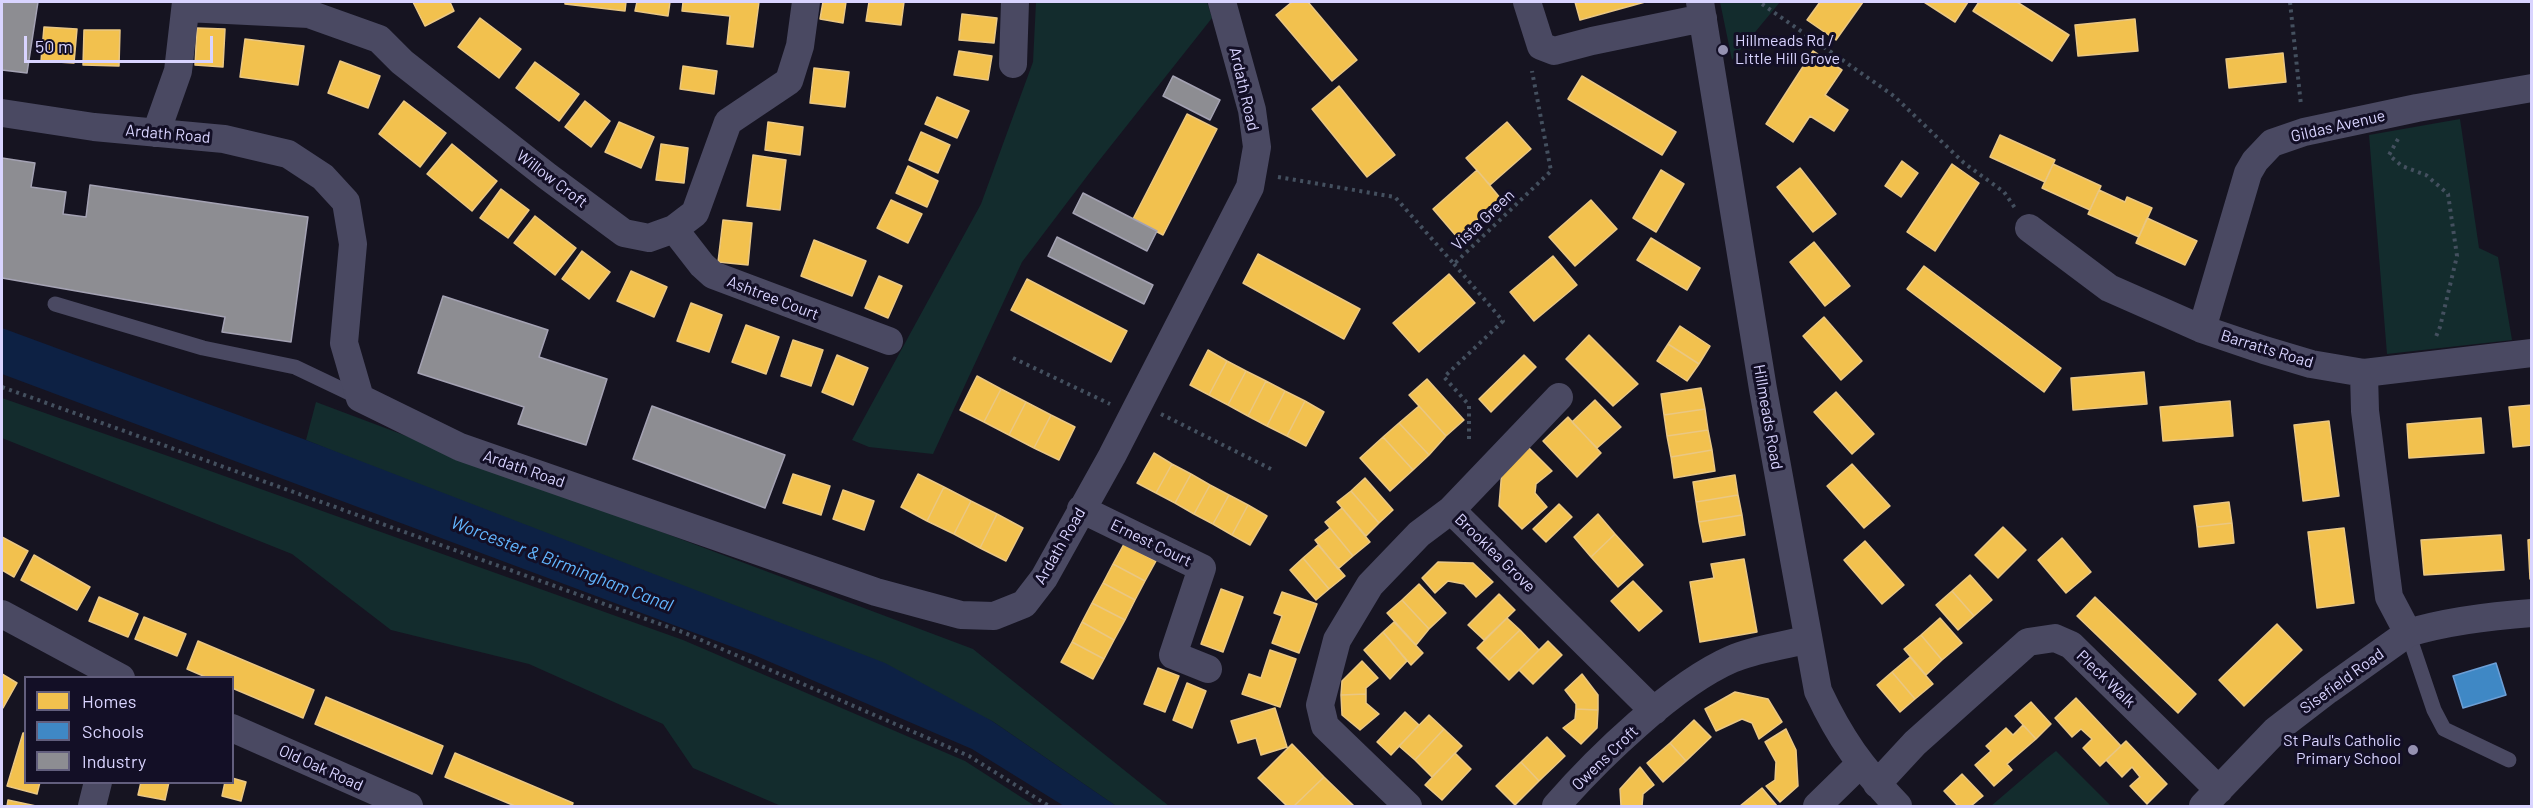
<!DOCTYPE html>
<style>
body{margin:0}
#map{position:relative;width:2533px;height:808px;overflow:hidden;background:#161421;font-family:Barlow,sans-serif}
canvas{display:block}
.frame{position:absolute;inset:0;border:3px solid #d9d4ff;pointer-events:none}
.legend{position:absolute;left:24px;top:676px;width:210px;height:108px;box-sizing:border-box;background:#130f26;border:2px solid #625e7d;margin:0;padding:8px 10px;list-style:none;font-size:18px;color:#d9d4ff}
.legend li{display:flex;align-items:center;gap:12px;height:30px}
.legend b{width:30px;border:2px solid #625e7d}
.scale{position:absolute;left:24px;top:36px;width:189px;height:27px;box-sizing:border-box;border:3px solid #d9d4ff;border-top:0;padding-left:8px;font-size:18px;line-height:21px;white-space:nowrap;color:#d9d4ff;-webkit-text-stroke:4px #130f26;paint-order:stroke}
</style>
<div id="map">
<canvas width="2533" height="808"></canvas>
<div class="frame"></div>
<ul class="legend">
<li><b style="height:16px;background:#f2c14e"></b>Homes</li>
<li><b style="height:16px;background:#3f88c5"></b>Schools</li>
<li><b style="height:16px;background:#8d8d92"></b>Industry</li>
</ul>
<div class="scale">50 m</div>
</div>
<script>
const ctx = document.querySelector('canvas').getContext('2d');
ctx.lineJoin = 'round';
function fillPath(path, color) { ctx.fillStyle = color; ctx.fill(path, 'evenodd'); }
function stroke(path, color, width, dash) { ctx.strokeStyle = color; ctx.lineWidth = width; ctx.lineCap = dash ? 'butt' : 'round'; ctx.setLineDash(dash || []); ctx.stroke(path); }
function drawText(font, color, halo, rows, align = 'center') {
  ctx.font = font + ' Barlow,sans-serif'; ctx.lineWidth = 6; ctx.setLineDash([]); ctx.textBaseline = 'middle'; ctx.strokeStyle = halo; ctx.fillStyle = color; for (const [text, x, y, turn = 0] of rows) {
    ctx.save(); ctx.translate(x, y); ctx.rotate((+turn || 0) * Math.PI / 180); ctx.textAlign = isNaN(turn) ? turn : align; if (halo) ctx.strokeText(text, 0, 0); ctx.fillText(text, 0, 0); ctx.restore();
  }
}
const green = new Path2D(`
 M1036,2h171l5,16 -118,149 -72,95 -89,192 -64,-7 -17,-7 129,-236 52,-142z
 M1720,2h60l-48,58z
 M2460,119l19,129 19,9 14,83 -125,14 -18,-219z
 M2,398l186,65 495,177 282,121 70,45h-254l-88,-38 -30,-44 -134,-60 -138,-34 -99,-76 -290,-116z
 M316,402l657,247 196,157h-53l-124,-85 -686,-281z
 M2056,751l55,55h-120l56,-48z`);
const water = new Path2D(`
 M2,328l304,112 579,223 107,58 124,85h-52l-92,-57 -218,-94 -752,-281z`);
const homes = new Path2D(`
 M413,2h37l4,9 -29,15z
 M565,2h61l-1,9 -60,-7z
 M637,2h33l-2,14 -33,-5z
 M683,2h76l-6,45 -26,-3 3,-28 -48,-5z
 M823,2h23l-3,21 -23,-4z
 M869,2h35l-3,23 -35,-4z
 M1292,2h16l49,58 -25,21 -56,-66z
 M1575,2h70l-65,18z
 M1820,2h43l-27,38 -29,-20z
 M1924,2h44l-13,20z
 M1979,2h38l52,33 -17,26 -79,-50z
 M962,14l35,4 -3,25 -35,-3z
 M480,18l41,31 -22,29 -41,-31z
 M2135,19l3,32 -60,5 -3,-31z
 M44,27l33,2 -3,34 -33,-2z
 M197,28l28,1 -2,38 -28,-2z
 M84,30h36l-1,36 -36,-1z
 M245,39l59,7 -6,39 -58,-8z
 M959,51l33,5 -4,24 -34,-5z
 M1813,51l29,19 -17,25 23,15 -14,21 -24,-15 -17,26 -27,-18z
 M2283,53l3,29 -57,6 -3,-29z
 M340,61l40,15 -12,32 -40,-15z
 M535,62l44,32 -20,27 -43,-33z
 M683,66l34,5 -3,23 -34,-5z
 M814,68l35,4 -4,35 -35,-4z
 M1582,76l94,56 -14,23 -94,-56z
 M1339,86l56,69 -28,22 -55,-68z
 M937,97l32,14 -12,27 -32,-14z
 M404,101l42,32 -26,34 -41,-33z
 M585,101l25,20 -19,26 -26,-20z
 M1187,114l30,15 -54,106 -30,-16z
 M619,122l35,15 -13,31 -36,-16z
 M768,122l35,5 -3,28 -35,-5z
 M1507,122l24,27 -41,36 -24,-27z
 M921,132l29,13 -12,28 -29,-13z
 M2000,135l55,25 -10,22 -55,-25z
 M452,144l45,37 -25,30 -45,-37z
 M661,144l27,4 -4,35 -28,-3z
 M753,155l33,5 -6,50 -33,-4z
 M1902,161l16,12 -17,24 -16,-11z
 M1952,164l27,19 -44,68 -28,-19z
 M2053,164l48,22 -11,24 -48,-22z
 M908,166l30,15 -11,26 -31,-14z
 M1800,168l36,46 -23,18 -36,-45z
 M1477,170l24,29 -44,38 -24,-28z
 M1661,170l23,14 -28,48 -23,-14z
 M501,189l28,21 -21,28 -28,-20z
 M2099,190l26,12 2,-5 25,11 -13,29 -51,-23z
 M891,200l31,14 -14,29 -31,-15z
 M1591,200l26,29 -42,37 -26,-29z
 M535,216l41,32 -21,27 -41,-32z
 M2147,218l50,23 -12,24 -49,-22z
 M723,220l29,3 -4,42 -30,-3z
 M1651,238l49,30 -13,22 -50,-30z
 M814,240l52,21 -14,35 -51,-20z
 M1814,242l36,44 -25,20 -35,-44z
 M582,251l28,21 -21,27 -27,-20z
 M1258,254l102,55 -16,30 -101,-56z
 M1553,256l24,29 -43,36 -24,-29z
 M1924,266l137,102 -17,24 -137,-103z
 M631,271l36,16 -13,30 -37,-16z
 M1449,274l26,29 -56,49 -26,-29z
 M879,276l23,10 -14,32 -23,-10z
 M1027,279l100,52 -16,31 -100,-52z
 M691,303l31,12 -13,37 -32,-11z
 M1824,317l38,44 -21,19 -38,-44z
 M746,325l33,12 -13,37 -34,-12z
 M1680,326l30,20 -11,18 -31,-20z
 M1589,335l49,49 -25,22 -47,-47z
 M793,340l30,10 -12,36 -30,-10z
 M1668,344l31,20 -12,17 -30,-20z
 M1208,350l19,11 -18,34 -19,-10z
 M837,355l31,13 -15,37 -31,-13z
 M1524,355l12,12 -45,45 -12,-13z
 M1227,361l19,10 -18,34 -19,-10z
 M1246,371l20,10 -18,35 -20,-11z
 M2144,372l3,32 -74,6 -2,-32z
 M977,376l24,13 -17,33 -24,-12z
 M1427,379l37,41 -18,16 -37,-41z
 M1266,381l19,10 -18,35 -19,-10z
 M1701,388l4,21 -41,6 -3,-21z
 M1001,389l25,13 -17,33 -25,-13z
 M1285,391l20,10 -18,35 -20,-10z
 M1836,392l38,42 -22,20 -38,-42z
 M1595,400l26,27 -24,21 -25,-26z
 M1305,401l19,11 -18,34 -19,-10z
 M2230,401l3,35 -70,5 -3,-34z
 M1026,402l25,13 -17,33 -25,-13z
 M2532,405v40l-19,2 -4,-40z
 M1419,406l27,30 -17,19 -30,-32z
 M1705,409l3,21 -41,6 -3,-21z
 M1051,415l24,12 -16,33 -25,-12z
 M1568,417l33,36 -24,24 -34,-36z
 M2481,418l3,35 -75,5 -2,-34z
 M2329,421l10,75 -36,5 -9,-76z
 M1399,423l30,32 -16,15 -30,-33z
 M1708,430l4,20 -41,7 -4,-21z
 M1383,437l30,33 -23,21 -30,-33z
 M1526,445l26,26 -16,13 -1,9 12,14 -25,22 -23,-23 3,-37z
 M1712,450l3,21 -41,7 -3,-21z
 M1154,453l18,11 -16,29 -19,-10z
 M1172,464l19,10 -16,29 -19,-10z
 M1852,464l38,42 -26,22 -37,-42z
 M793,474l37,12 -9,29 -38,-12z
 M918,474l26,13 -17,34 -26,-14z
 M1191,474l19,11 -16,29 -19,-11z
 M1735,475l3,20 -42,7 -3,-20z
 M1365,478l28,32 -14,13 -28,-32z
 M1210,485l19,10 -16,29 -19,-10z
 M944,487l27,14 -17,33 -27,-13z
 M843,490l31,11 -10,29 -31,-11z
 M1351,491l28,32 -13,13 -29,-34z
 M1229,495l19,10 -16,30 -19,-11z
 M1738,495l4,20 -43,7 -3,-20z
 M971,501l26,13 -17,34 -26,-14z
 M2229,502l3,21 -35,4 -3,-21z
 M1559,504l13,13 -26,25 -13,-13z
 M1248,505l19,11 -17,29 -18,-10z
 M1342,508l28,34 -17,14 -28,-34z
 M997,514l26,14 -17,33 -26,-13z
 M1598,514l17,20 -24,23 -17,-20z
 M1742,515l3,20 -42,7 -4,-20z
 M2232,523l2,20 -35,4 -2,-20z
 M2003,527l23,23 -28,28 -23,-23z
 M1330,528l23,28 -15,13 -23,-29z
 M2344,528l10,75 -37,5 -9,-76z
 M1615,534l28,31 -25,22 -27,-30z
 M2501,535l3,35 -80,5 -3,-35z
 M2,537l26,14 -14,26 -12,-7z
 M2062,538l29,34 -25,21 -28,-33z
 M2532,539v39l-2,1 -2,-39z
 M1865,541l39,44 -22,19 -38,-44z
 M1124,544l32,17 -11,20 -32,-17z
 M1318,545l27,31 -16,13 -26,-31z
 M34,555l56,32 -13,23 -56,-30z
 M1303,558l26,31 -13,11 -26,-30z
 M1744,559l13,73 -57,10 -10,-60 24,-4 -3,-14z
 M1438,562l35,1 20,19 -17,15 -12,-13 -16,-3 -13,12 -13,-15z
 M1113,564l32,17 -10,19 -32,-17z
 M1970,575l22,25 -18,16 -22,-25z
 M1633,581l29,30 -23,20 -28,-30z
 M1103,583l32,17 -10,20 -33,-17z
 M1419,584l27,29 -17,16 -27,-29z
 M1221,589l22,8 -20,55 -22,-8z
 M1952,591l22,25 -16,14 -22,-25z
 M1282,592l35,12 -18,49 -27,-10 10,-27 -8,-3z
 M1499,594l16,16 -31,30 -16,-15z
 M99,597l39,17 -10,23 -39,-16z
 M2095,597l101,97 -18,19 -101,-97z
 M1402,600l27,29 -13,16 -29,-32z
 M1092,603l33,17 -11,20 -32,-18z
 M144,617l42,17 -9,22 -42,-17z
 M1507,618l13,12 -31,30 -12,-12z
 M1940,618l22,25 -20,17 -21,-25z
 M1082,622l32,18 -10,19 -32,-17z
 M1394,622l29,31 -12,12 -28,-33z
 M2277,624l25,26 -58,56 -25,-26z
 M1520,630l19,20 -30,30 -20,-20z
 M1383,632l24,29 -17,18 -26,-29z
 M1921,635l21,25 -16,15 -22,-26z
 M198,641l116,49 -11,28 -71,-30v-10h-24l-21,-9z
 M1548,641l14,14 -29,29 -14,-14z
 M1072,642l32,17 -11,20 -32,-17z
 M1270,650l26,9 -16,48 -38,-13 7,-20 12,4z
 M1910,657l23,27 -18,15 -23,-27z
 M1362,661l16,17 -12,10v6l-25,1 1,-14z
 M1158,668l21,8 -14,36 -21,-8z
 M1892,672l23,27 -15,13 -23,-27z
 M2,674l15,9 -14,25 -1,-1z
 M1582,674l16,21v15l-22,-1v-5l-11,-14z
 M1187,683l19,8 -14,37 -19,-8z
 M1735,692l33,7 14,23 -23,17 -7,-16 -10,-4 -26,12 -11,-22z
 M1366,694v9l13,11 -19,16 -18,-15 -1,-20z
 M326,697l117,49 -11,28 -117,-50z
 M2076,698l45,48 -21,20 -17,-18 9,-9 -11,-10 -9,8 -17,-19z
 M2031,702l20,22 -15,15 -21,-23z
 M1275,708l12,39 -26,8 -5,-17 -18,5 -7,-22z
 M1576,709l22,1 -1,18 -16,16 -18,-16 12,-9z
 M1405,712l14,13 -28,30 -14,-13z
 M1429,715l15,14 -29,31 -16,-14z
 M1694,720l17,17 -25,24 -16,-18z
 M2023,725l13,14 -29,25 5,6 -18,16 -19,-21 16,-14 -5,-5 20,-18 7,7z
 M1444,729l18,17 -30,31 -17,-17z
 M1786,729l10,21 2,36 -18,16 -14,-16 9,-6 1,-18 -11,-20z
 M23,733h3v49h14l-3,12 -30,-8z
 M1547,737l18,19 -26,25 -18,-19z
 M2126,741l41,43 -20,20 -17,-18 10,-9 -8,-10 -10,10 -16,-17z
 M1670,743l16,18 -23,21 -16,-19z
 M1292,744l32,33 -30,29h-7l-29,-28z
 M455,753l118,50 -1,3h-57l-70,-29z
 M1455,753l16,16 -29,31 -17,-15z
 M1521,762l18,19 -24,24 -19,-19z
 M1640,767l14,18 -11,9 -1,12h-21l-1,-17z
 M1962,774l21,22 -12,10h-13l-14,-15z
 M1324,777l30,29h-60z
 M232,778l14,4 -5,19 -19,-5 3,-14h7z
 M141,782h28l-4,18 -27,-5z
 M1762,788l15,18h-37z
 M8,800l28,6h-29z`);
const schools = new Path2D(`
 M2496,663l10,32 -43,13 -10,-32z`);
const industry = new Path2D(`
 M2,2h36l-11,71 -25,-3z
 M1173,76l47,24 -10,20 -47,-24z
 M2,158l33,5 -4,24 35,5 -3,22 23,3 4,-32 218,32 -17,125 -69,-10 3,-15 -223,-39z
 M1083,193l74,38 -10,20 -74,-38z
 M1057,237l96,48 -9,19 -96,-48z
 M443,296l105,34 -9,27 68,22 -21,66 -68,-21 6,-17 -106,-34z
 M652,406l133,49 -20,53 -132,-49z`);
const path = new Path2D(`
 M2290,2l11,103
 M1762,4l132,92 70,67 40,29 11,16
 M2398,139l-9,16 13,11 24,9 22,19 9,62 -17,71 -5,12
 M1278,177l117,20 59,67 97,-93 -19,-100
 M1454,264l49,57 -59,56 25,28v34
 M1013,358l97,46
 M2,387l683,246 284,123 80,50
 M1161,414l110,55`);
const lane = new Path2D(`
 M55,304l148,44 92,19 65,31
 M2408,633l26,77 10,19 65,31`);
const street = new Path2D(`
 M1527,2l14,44 13,5 38,-10 111,-23
 M1700,2l63,387 55,302c23,49 43,76 80,115
 M186,8l123,6 70,25 23,23 145,114 77,57 25,5 25,-9 21,-16 33,-91 61,-41 11,-35 6,-44
 M1013,64l2,-62
 M2,113l92,14 130,12 64,15 35,23 23,25 7,42 -9,99 16,55 100,49 416,145 85,23 33,1 30,-12 20,-26 68,-122 138,-269 7,-40 -5,-37 -30,-108
 M156,133l22,-62 8,-69
 M2029,228l80,60 93,41 62,21 47,14 53,9 168,-20
 M674,229l28,36 11,10 176,66
 M2202,329l46,-156 7,-12 17,-18 32,-11 113,-24 115,-20
 M1081,509l121,59 -29,87 35,14
 M1451,510l108,-113
 M2,614l119,64
 M2408,633c40,-12 81,-17 124,-20
 M232,728l177,78
 M1877,784l38,-41 113,-101 27,-4 16,7 148,145
 M92,806l6,-24
 M1408,806l-83,-80 -5,-21 17,-65 33,-55 49,-51 32,-24 203,201
 M1556,806c42,-48 118,-122 176,-147 23,-10 52,-13 76,-20
 M1817,806l43,-42
 M2203,806l73,-76 52,-40 80,-57 -19,-36 -24,-186 -1,-38`);
const markers = [
 [1723,50,6,"#9591b1"],
 [2413,750,6,"#9591b1"]
];
const poiNames = [
 ["Hillmeads Rd /",1735,41],
 ["Little Hill Grove",1735,59],
 ["St Paul's Catholic",2401,741,"right"],
 ["Primary School",2401,759,"right"]
];
const streetNames = [
 ["Ardath Road",1244,89,77],
 ["Gildas Avenue",2338,126,-13],
 ["Ardath Road",168,134,5],
 ["Willow Croft",552,179,37],
 ["Vista Green",1483,220,-44],
 ["Ashtree Court",773,298,21],
 ["Barratts Road",2267,349,17],
 ["Hillmeads Road",1768,417,80],
 ["Ardath Road",524,469,19],
 ["Ernest Court",1151,543,26],
 ["Ardath Road",1060,546,-60],
 ["Brooklea Grove",1495,553,44],
 ["Pleck Walk",2106,679,44],
 ["Sisefield Road",2342,681,-36],
 ["Owens Croft",1605,758,-44],
 ["Old Oak Road",321,768,24]
];
const waterNames = [
 ["Worcester & Birmingham Canal",562,564,21]
];
fillPath(green, '#132c2d');
fillPath(water, '#0d2144');
fillPath(homes, '#f2c14e');
stroke(homes, '#eac783', 1.5);
fillPath(schools, '#3f88c5');
stroke(schools, '#6d9fd6', 1.5);
fillPath(industry, '#8d8d92');
stroke(industry, '#a4a2b3', 1.5);
stroke(path, '#44505f', 4, [3, 4.5]);
stroke(lane, '#4a4962', 15);
stroke(street, '#4a4962', 28);
for (const [x, y, r, color] of markers) { const dot = new Path2D(); dot.arc(x, y, r, 0, 2 * Math.PI); ctx.fillStyle = color; ctx.fill(dot); stroke(dot, '#130f26', 2); }
drawText('16px', '#d9d4ff', '#130f26', poiNames, 'left');
drawText('16px', '#d9d4ff', '#130f26', streetNames);
drawText('italic 18px', '#62b6ff', '#130f26', waterNames);
</script>
